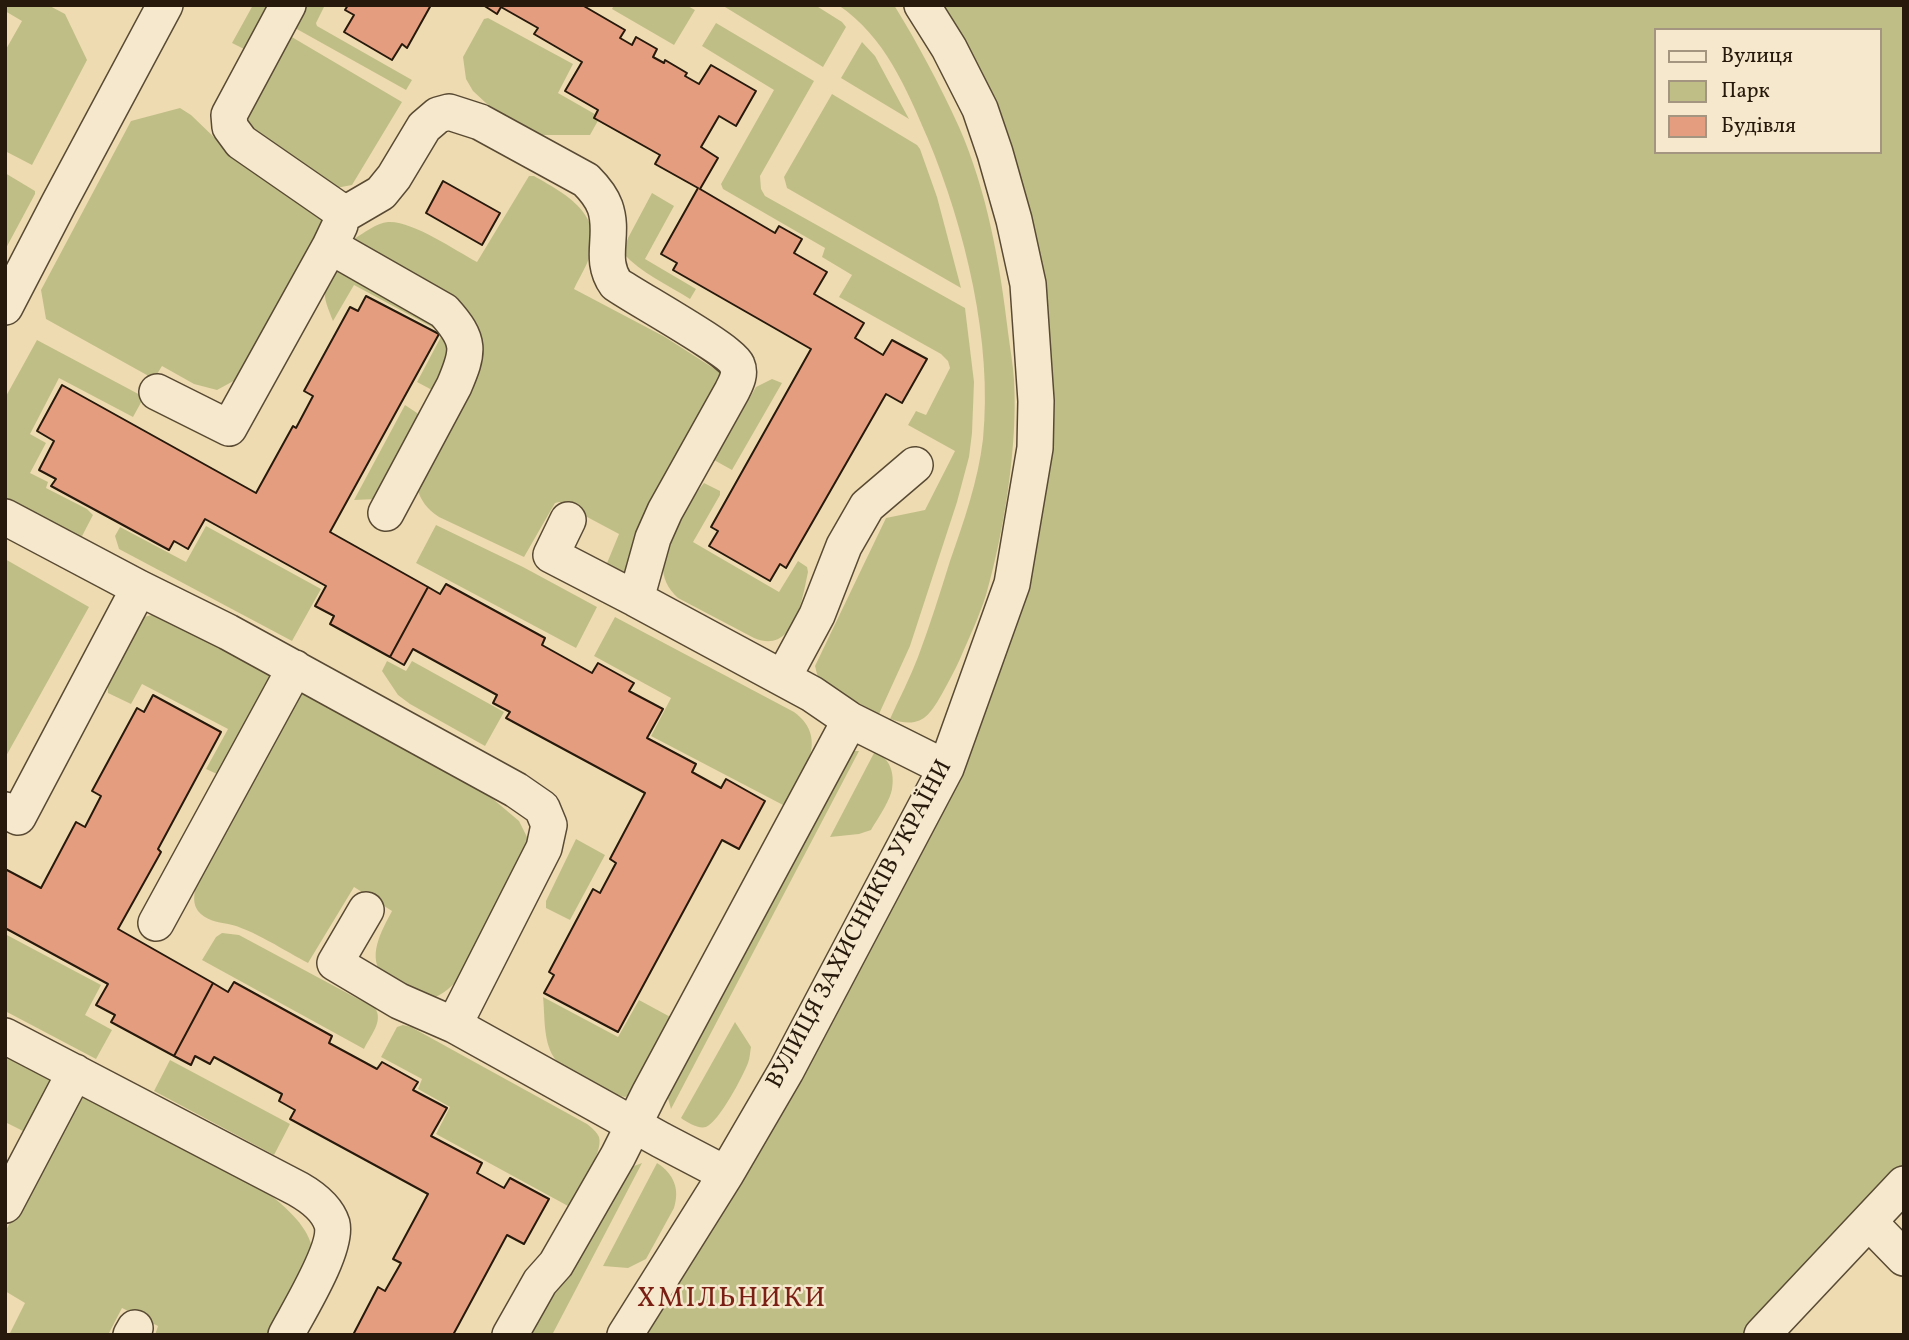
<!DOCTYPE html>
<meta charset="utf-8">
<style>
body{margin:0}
#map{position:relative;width:1909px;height:1340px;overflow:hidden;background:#efdbb1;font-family:Vollkorn,serif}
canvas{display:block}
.frame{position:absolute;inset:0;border:7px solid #27190b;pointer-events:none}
.legend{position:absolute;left:1654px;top:28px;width:228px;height:126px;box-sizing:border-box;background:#f5e8cc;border:2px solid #a3957f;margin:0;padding:9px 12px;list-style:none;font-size:21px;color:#27190b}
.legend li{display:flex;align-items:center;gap:14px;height:35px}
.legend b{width:35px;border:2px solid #a3957f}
</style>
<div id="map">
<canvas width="1909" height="1340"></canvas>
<div class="frame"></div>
<ul class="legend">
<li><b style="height:9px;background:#f5e8cc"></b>Вулиця</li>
<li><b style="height:19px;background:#c0be87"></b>Парк</li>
<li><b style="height:19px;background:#e49e7f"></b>Будівля</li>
</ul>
</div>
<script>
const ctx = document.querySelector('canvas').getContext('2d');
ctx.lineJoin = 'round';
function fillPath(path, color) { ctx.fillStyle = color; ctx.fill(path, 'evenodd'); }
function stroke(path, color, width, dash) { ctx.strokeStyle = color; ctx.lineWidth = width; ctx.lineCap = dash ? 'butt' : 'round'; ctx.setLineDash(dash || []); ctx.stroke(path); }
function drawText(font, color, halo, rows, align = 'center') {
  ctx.font = font + ' Vollkorn,serif'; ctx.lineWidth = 5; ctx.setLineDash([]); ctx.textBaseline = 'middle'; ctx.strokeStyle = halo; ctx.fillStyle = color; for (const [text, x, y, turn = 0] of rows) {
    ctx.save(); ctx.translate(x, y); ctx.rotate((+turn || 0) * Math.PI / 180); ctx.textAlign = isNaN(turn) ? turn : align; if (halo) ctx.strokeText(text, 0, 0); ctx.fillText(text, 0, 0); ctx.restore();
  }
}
const green = new Path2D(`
 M5,5h43l17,9 22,46 -55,105 -27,-14v-100l17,-30 -17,-10z
 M253,5h24l-25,48 -20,-10z
 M298,5h27l-9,18 1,3 95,54 -6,10 -111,-62z
 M614,5h72l9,5 -21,35 -62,-36z
 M726,5h89l27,17 4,5 -23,40 -98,-60z
 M838,5h56c24,39 46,80 65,122 28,64 41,136 49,205 2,16 5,32 6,48 4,64 -10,153 -28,215 -7,22 -17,43 -26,64 -5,11 -11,22 -17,33 -14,25 -22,37 -53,27 9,-20 20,-41 28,-62 12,-32 22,-64 32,-96 14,-40 28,-80 33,-122 10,-97 -18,-211 -55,-300 -21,-49 -43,-103 -90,-134z
 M922,5h982v1179l-142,151h-1137l161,-264 226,-488 16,-299zM1655,30h224v122h-224z
 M488,18l85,46 -15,29 42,24 -10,18h-53l-50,-31 -14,-13 -7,-12 -3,-22 21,-38z
 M716,23l98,58 -54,95 1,13 4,7 200,112 9,74 -2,51 -3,24 -12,45 -47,144 -31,68 -57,-31 -5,-9 -2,-8 71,-148 39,-8 30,-59 -47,-26 8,-14 10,4 24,-47 -2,-7 -7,-7 -102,-57 13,-22 -30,-18 3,-9 -102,-59 -2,-5 53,-94 -72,-44z
 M285,33l117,69 -50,83 -16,3 -25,-10 -66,-56z
 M862,42l13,14 34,63 -68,-41z
 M832,94l85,51 3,4 17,48 24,91 -174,-100 -3,-11z
 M180,108l11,7 27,26 97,66 6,8 2,9 -84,154 -22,12 -23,-6 -32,-18 -8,13 -108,-60 -5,-29 90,-169z
 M5,173l30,18v3l-30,56z
 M529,176h5c26,15 65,34 58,72 -3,15 -12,28 -18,41l91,48 56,36 2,4 -98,200 -20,-9 14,-34 -60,-32 -4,1 -31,54 -85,-40c-12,-8 -18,-16 -22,-29l59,-129 -122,-114v-6c10,-6 22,-16 34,-17 23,-2 67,28 89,40z
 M652,193l22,13 -29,53 51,30 -6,10c-22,-14 -49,-26 -67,-46l5,-15z
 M335,269l103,50 16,34 -22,37 -15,-8 26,-49 -89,-48 -21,36c-10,-26 -12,-27 2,-52z
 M37,340l107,57 -11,20 -74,-39 -29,56 16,9 -16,30 18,9 -2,6 41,21 6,6 -13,25 -75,-39v-103z
 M772,379l10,4 -50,87 -18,-10 42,-73z
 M405,405l12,8 4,14 -44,72 -23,1z
 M704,483l16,8v4l-27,47 86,50 19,-31 9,6 1,5c-6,27 -13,83 -54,66l-76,-40c-10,-9 -16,-20 -15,-35 2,-21 27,-63 41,-80z
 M436,525l87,42 74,40 -21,41 -160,-85z
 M206,526l115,63 -29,52 -173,-92 -4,-13 5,-9 66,35z
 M5,559l84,48 -84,151z
 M155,614l118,61 -56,99 -11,-5 22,-40 -86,-45 -11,20 -23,-11 -1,-18 34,-57z
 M615,617l179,95c37,27 8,64 -11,93l-132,-69 20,-38 -77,-42z
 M387,661l19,10 6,-10 92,51 -19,34 -75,-42 -12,-9 -16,-24z
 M302,691l185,103 32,27 9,18 -1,10 -66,128c-9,9 -18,18 -31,22 -10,-4 -39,-15 -45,-21 -20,-20 -3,-48 7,-67l-38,-24 -46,76c-21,-11 -58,-35 -80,-39 -11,-2 -23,-4 -30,-13 -5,-7 -4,-14 -3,-22z
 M853,751h6l-188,358 -4,-14z
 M874,753c16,3 21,21 18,36 -2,12 -15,31 -21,41l-12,4 -29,3z
 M576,839l29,16 -35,65 -24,-12v-7z
 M222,933l17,2 136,73c9,13 -5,28 -11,41l-162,-89 14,-23z
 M5,934l96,51 -16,30 27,15 -16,29 -91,-48z
 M543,997l75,40 21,-37 35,19 -43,75 -6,3 -8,-2c-20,-9 -54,-21 -64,-39 -10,-17 -8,-41 -10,-59z
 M735,1022l16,25c-1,5 -1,11 -3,16 -5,13 -29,59 -42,64 -8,2 -18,-4 -25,-9z
 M403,1025l8,2 176,97c5,4 10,8 12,13 5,16 -22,54 -31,69l-132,-72 14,-27 -32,-18 4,-10 -41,-22 16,-30z
 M5,1053l52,28 -28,53 -24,-12z
 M170,1060l120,64 -16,31 -120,-64z
 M79,1093l185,97c19,15 42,33 48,57l-4,10 -39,78h-114l3,-9 -36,-18 -14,27h-99l16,-32 -20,-12v-59z
 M642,1163l-90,172h-22l89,-158 7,-8z
 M657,1163c17,11 23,26 17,45l-28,51 -18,9 -25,-2z`);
const building = new Path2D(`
 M348,5h83l-24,43 -5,-4 -10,16 -48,-28 10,-17 -9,-5z
 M483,5h99l43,25 -5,8 12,7 4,-8 21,12 -4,8 11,6 1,-3 22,13 -2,3 14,8 12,-19 45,26 -20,35 -17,-10 -18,31 17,11 -18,31 75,44 4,-7 23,13 -8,14 33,19 -13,22 50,29 -9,15 28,17 9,-15 35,19 -25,44 -16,-9 -100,174 -6,-4 -10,17 -61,-35 9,-15 -7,-4 100,-178 -138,-79 4,-7 -16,-9 37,-66 -43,-24 5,-9 -66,-37 4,-8 -33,-19 17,-29 -48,-28 4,-6 -37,-21 -4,7z
 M443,181l57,32 -18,32 -56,-32z
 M366,296l73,38 -109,198 98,55 -38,70 -60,-33 4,-8 -19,-10 11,-20 -121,-67 -17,30 -14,-8 -5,9 -118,-64 5,-7 -17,-9 15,-29 -17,-10 25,-46 194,108 37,-67 3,2 17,-32 -9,-5 46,-84 8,4z
 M446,584l99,54 -3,7 50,28 6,-10 36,20 -5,8 34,18 -16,29 49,26 -4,8 29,16 5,-9 39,22 -26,48 -17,-9 -104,192 -74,-39 10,-18 -5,-3 44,-83 7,4 16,-30 -6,-4 35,-66 -139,-75 4,-6 -17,-9 4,-8 -84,-46 -9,16 -14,-8 38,-70 12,7z
 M153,695l68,37 -63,117 3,3 -43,77 95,54 -39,73 -63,-34 4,-7 -19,-10 12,-21 -103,-56v-59l36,19 35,-66 9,5 16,-31 -9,-5 45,-83 7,4z
 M234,982l98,54 -3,7 37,20 11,6 5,-7 36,20 -5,8 34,18 -16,28 51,27 -5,10 27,15 6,-10 39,21 -25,45 -17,-9 -54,100h-100l25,-48 7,4 16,-28 -8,-4 35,-65 -138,-75 5,-9 -16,-9 3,-7 -68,-37 -4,7 -15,-8 -4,9 -17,-9 39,-73 15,9z`);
const minor = new Path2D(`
 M288,5l-59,110 1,12 11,15 104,72 36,-21 13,-16 30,-50 14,-12 11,-3 31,10 106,58c8,8 15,16 19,27 10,28 -7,52 11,77 20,14 115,66 121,81 4,9 -1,18 -5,26l-67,120 -12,27 -17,61 176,95 38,26 96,48
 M330,246l114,65c27,30 25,40 10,75l-68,127
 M5,307l54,-104 106,-198
 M157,392l72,36 101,-182 10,-21
 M5,517l134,71 89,44 288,158 26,18 7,17 -5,23 -90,177
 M568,520l-17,35 85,44
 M783,678l34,-63 27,-69 23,-40 48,-41
 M5,810l13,7 121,-229
 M366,910l-31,53 64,38 55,24 207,115 65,34
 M156,923l139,-255
 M5,1036l293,153c14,8 29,19 34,35 6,24 -34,88 -46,111
 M5,1205l70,-133
 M1869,1222l35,36
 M131,1335l4,-7
 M510,1335l30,-53 16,-18 62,-108 31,-62 201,-374
 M625,1335l101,-161 60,-103 160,-303 66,-184 23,-136 1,-47 -8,-117 -14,-64 -19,-67 -15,-44 -31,-61 -27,-43
 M1762,1335l142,-151`);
const streetNames = [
 ["ВУЛИЦЯ ЗАХИСНИКІВ УКРАЇНИ",861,925,-62]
];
const quarterNames = [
 ["ХМІЛЬНИКИ",732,1301]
];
fillPath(green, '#c0be87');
fillPath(building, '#e49e7f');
stroke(building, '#27190b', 2);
stroke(minor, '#594a34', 38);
stroke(minor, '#f5e8cc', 35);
drawText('24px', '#27190b', '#f5e8cc', streetNames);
ctx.letterSpacing = '2px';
drawText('28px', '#7a1f14', '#f5e8cc', quarterNames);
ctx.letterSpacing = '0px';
</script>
